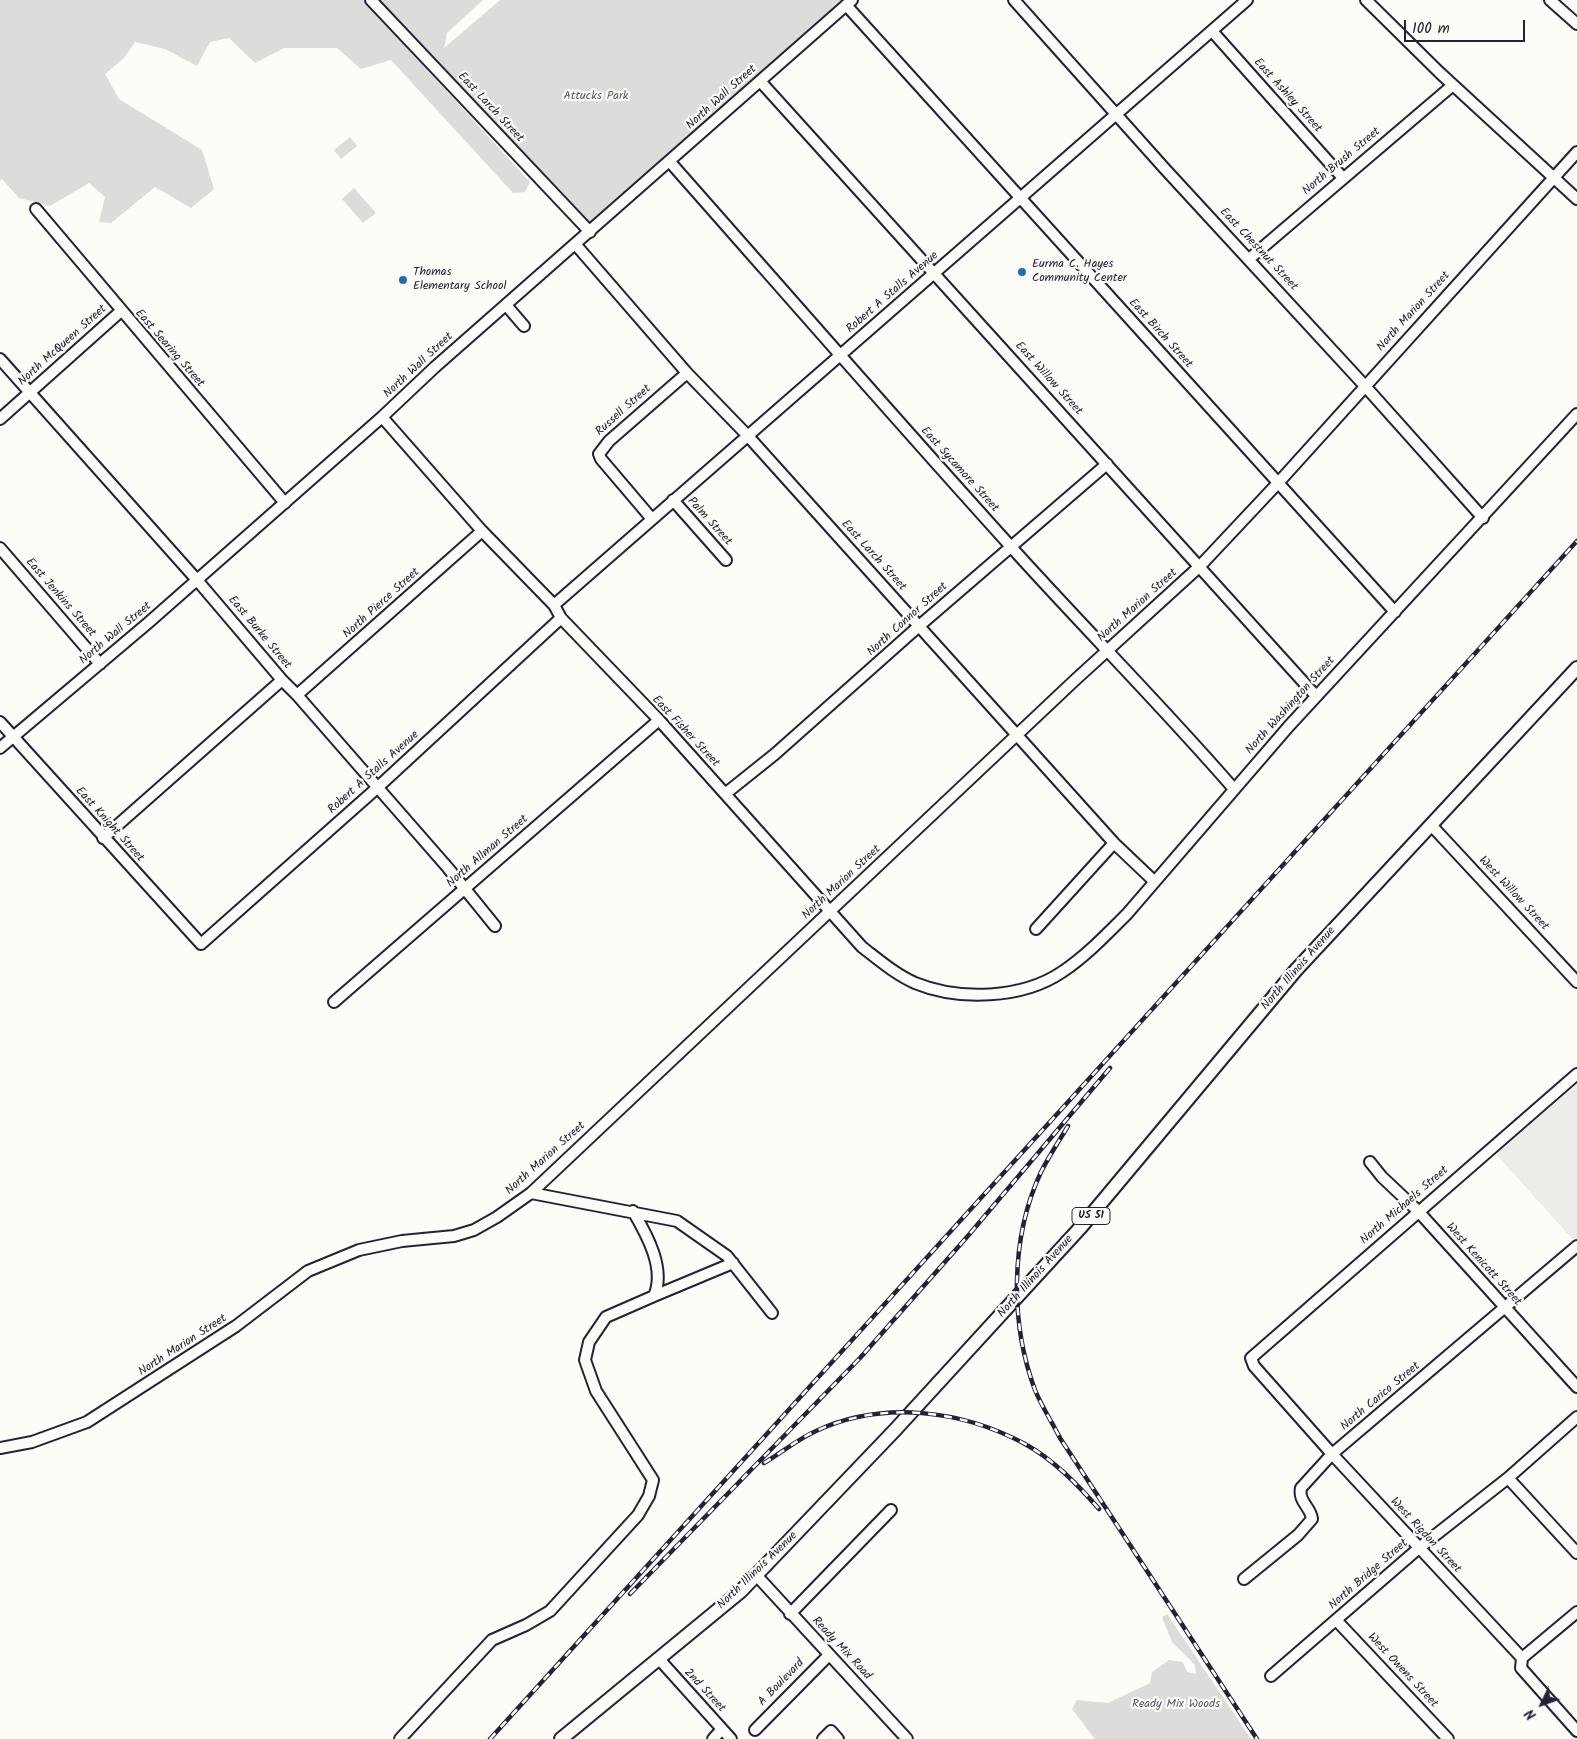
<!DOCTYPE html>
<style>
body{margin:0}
#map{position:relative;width:1577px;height:1739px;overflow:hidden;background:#fdfcf7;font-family:Kalam,sans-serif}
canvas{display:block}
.north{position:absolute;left:1517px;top:1679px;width:50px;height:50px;-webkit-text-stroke:4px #fdfcf7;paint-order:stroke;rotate:228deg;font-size:14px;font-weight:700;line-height:20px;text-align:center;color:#22223b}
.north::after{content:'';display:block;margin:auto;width:18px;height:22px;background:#22223b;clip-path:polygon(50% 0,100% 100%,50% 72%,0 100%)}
.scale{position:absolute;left:1404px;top:20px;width:121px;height:22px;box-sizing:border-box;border:2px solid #22223b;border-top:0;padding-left:6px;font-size:15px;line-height:18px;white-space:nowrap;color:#22223b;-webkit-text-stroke:4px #fdfcf7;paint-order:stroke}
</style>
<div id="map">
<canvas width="1577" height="1739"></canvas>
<div class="north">N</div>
<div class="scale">100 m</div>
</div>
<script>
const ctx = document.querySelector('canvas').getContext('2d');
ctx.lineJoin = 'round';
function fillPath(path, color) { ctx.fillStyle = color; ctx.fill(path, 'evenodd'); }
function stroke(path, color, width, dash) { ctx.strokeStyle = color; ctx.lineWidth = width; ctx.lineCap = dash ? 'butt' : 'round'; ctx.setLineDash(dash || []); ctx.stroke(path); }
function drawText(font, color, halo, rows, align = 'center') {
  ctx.font = font + ' Kalam,sans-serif'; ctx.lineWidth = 4.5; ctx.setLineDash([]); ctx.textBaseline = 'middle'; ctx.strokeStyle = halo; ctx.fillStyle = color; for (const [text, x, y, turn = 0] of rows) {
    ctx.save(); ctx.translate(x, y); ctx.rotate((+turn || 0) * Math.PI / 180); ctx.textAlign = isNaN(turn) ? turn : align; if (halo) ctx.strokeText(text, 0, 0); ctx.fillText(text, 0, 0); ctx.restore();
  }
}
const built = new Path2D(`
 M1577,1084v154l-3,3 -78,-87z`);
const green = new Path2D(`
 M0,0h363l167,182 -5,10 -12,1 -122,-133 -30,9 -24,-21h-53l-29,15 -26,-25 -19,4 -13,24 -32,-17 -30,-7 -11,16 -19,16 14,25 83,51 12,39 -23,19 -36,-21 -44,36 -12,-1 6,-25 -16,-14 -39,23 -31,-8 -17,-19 -2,2z
 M378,0h105l-36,33 -3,15 56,-48h355l-265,232 -161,-171 4,-4 -7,-4z
 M350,137l7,9 -16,13 -7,-9z
 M354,188l22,25 -13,10 -21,-24z
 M1167,1614l84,125h-156l-23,-30 5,-9 31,3 42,-20 2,-11 17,-12 14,2 4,10 9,2 -1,-9 -23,-23 -10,-25z`);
const minor = new Path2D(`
 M371,0l219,232
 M1014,0l151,169 200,217 118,132
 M1366,0l74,73 137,126
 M1550,0l27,24
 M846,5l549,607
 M1212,31l131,147
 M760,81l556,615
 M670,162c114,129 227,259 343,387 73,81 150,158 221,240
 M36,209l249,294
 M576,245l111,128 60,62 367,408 40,38
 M1249,259l204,-174
 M506,305l18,21
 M0,359l197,221 85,100 15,15 151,173 47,58
 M382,417l100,114 72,74 7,13 98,102 203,227c17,13 33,27 53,36 44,18 107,16 147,-11 24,-16 45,-38 65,-58l162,-188 288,-312
 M0,419l121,-108
 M673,500l53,60
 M652,519l-51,-60 -2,-5 10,-13 78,-68
 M0,548l100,116
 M554,605l693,-605
 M297,695l185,-164
 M0,722l201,222 176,-156 184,-170
 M0,748l148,-125 234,-206 53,-50 417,-367
 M725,794l50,-40 144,-128 188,-162
 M1431,825l146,157
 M103,838l179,-158
 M1036,929l78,-86
 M334,1002l325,-282
 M1370,1162l12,15 36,34 159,176
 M531,1193l146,28 50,35 45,57
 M654,1296l79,-33
 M0,1448l32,-6 55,-20 149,-96 72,-55 51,-21 43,-9 52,-5 20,-6 23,-13 34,-24 544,-513 125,-114 78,-83 299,-331
 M1508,1478l69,75
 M757,1576l150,163
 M1244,1579l54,-44 14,-16c-1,-12 -14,-17 -11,-31l31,-34 245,-208
 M790,1614l101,-104
 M1337,1621l111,118
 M1522,1658l-190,-204 -78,-88 -3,-8 326,-284
 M1522,1658l-1,10 56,63
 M1522,1658l55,-46
 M659,1659l72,80
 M1271,1676l148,-128 89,-70 69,-61
 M755,1730l74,-75
 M400,1739l92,-99 34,-15 24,-14 88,-96 11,-19 4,-16 -57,-89 -11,-31 4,-18 17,-25 48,-21c12,-27 -7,-61 -21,-85
 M713,1739l9,-10
 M823,1739l8,-8 7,8`);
const major = new Path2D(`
 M561,1739l180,-148 154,-161 186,-203 215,-257 281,-302`);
const rail = new Path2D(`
 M1068,1126c-9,15 -19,30 -27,46 -31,66 -31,151 -6,218 7,17 17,32 25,48l197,301
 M764,1463c17,-10 34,-24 52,-32 67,-31 146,-21 209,13 29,16 53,41 74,65
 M630,1594l230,-236 107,-121 143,-169
 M490,1739l1087,-1198`);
const markers = [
 [1022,272,5,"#1f6fb2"],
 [403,280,5,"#1f6fb2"]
];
const shields = [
 [1091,1216,38]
];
const shieldNames = [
 ["US 51",1091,1216]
];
const streetNames = [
 ["East Ashley Street",1287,96,48],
 ["North Wall Street",722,98,-42],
 ["East Larch Street",490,108,47],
 ["North Brush Street",1342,162,-40],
 ["East Chestnut Street",1258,250,47],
 ["Robert A Stalls Avenue",893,293,-41],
 ["North Marion Street",1414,312,-48],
 ["East Birch Street",1160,334,48],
 ["North McQueen Street",63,346,-42],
 ["East Searing Street",169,349,49],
 ["North Wall Street",419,366,-43],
 ["East Willow Street",1048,379,48],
 ["Russell Street",624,411,-42],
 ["East Sycamore Street",959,470,48],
 ["Palm Street",709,522,48],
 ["East Larch Street",873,556,48],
 ["East Jenkins Street",60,598,49],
 ["North Pierce Street",382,604,-42],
 ["North Marion Street",1138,606,-42],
 ["North Connor Street",908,620,-42],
 ["East Burke Street",259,633,50],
 ["North Wall Street",116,634,-40],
 ["North Washington Street",1291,706,-48],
 ["East Fisher Street",685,732,47],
 ["Robert A Stalls Avenue",374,773,-42],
 ["East Knight Street",109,825,48],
 ["North Allman Street",488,852,-41],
 ["North Marion Street",842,883,-43],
 ["West Willow Street",1513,894,47],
 ["North Illinois Avenue",1299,969,-49],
 ["North Marion Street",546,1159,-42],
 ["North Michaels Street",1405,1206,-41],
 ["West Kenicott Street",1483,1265,48],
 ["North Illinois Avenue",1036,1277,-48],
 ["North Marion Street",183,1346,-33],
 ["North Carico Street",1381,1397,-40],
 ["West Rigdon Street",1425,1536,47],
 ["North Illinois Avenue",758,1571,-44],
 ["North Bridge Street",1369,1575,-41],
 ["Ready Mix Road",841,1649,47],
 ["West Owens Street",1402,1671,47],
 ["A Boulevard",782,1683,-46],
 ["2nd Street",704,1691,47]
];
const parkNames = [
 ["Attucks Park",596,97],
 ["Ready Mix Woods",1176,1705]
];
const poiNames = [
 ["Eurma C. Hayes",1032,265],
 ["Community Center",1032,279],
 ["Thomas",413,273],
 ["Elementary School",413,287]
];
fillPath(built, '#ecece9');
fillPath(green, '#dddcdb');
stroke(minor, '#22223b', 14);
stroke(major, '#22223b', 16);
stroke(minor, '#fdfcf7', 10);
stroke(major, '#fdfcf7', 12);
stroke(rail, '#22223b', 4.5);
stroke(rail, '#fdfcf7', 2.5, [8]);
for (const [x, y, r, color] of markers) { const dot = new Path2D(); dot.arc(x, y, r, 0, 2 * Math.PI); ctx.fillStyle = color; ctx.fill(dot); stroke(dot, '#fdfcf7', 2); }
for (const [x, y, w] of shields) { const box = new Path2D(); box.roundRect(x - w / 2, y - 8.5, w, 17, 4); ctx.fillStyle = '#fdfcf7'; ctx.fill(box); stroke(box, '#22223b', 1); }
drawText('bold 11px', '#22223b', null, shieldNames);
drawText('12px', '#22223b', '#fdfcf7', streetNames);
drawText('12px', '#5a5a6b', '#fdfcf7', parkNames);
drawText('12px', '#22223b', '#fdfcf7', poiNames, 'left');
</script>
